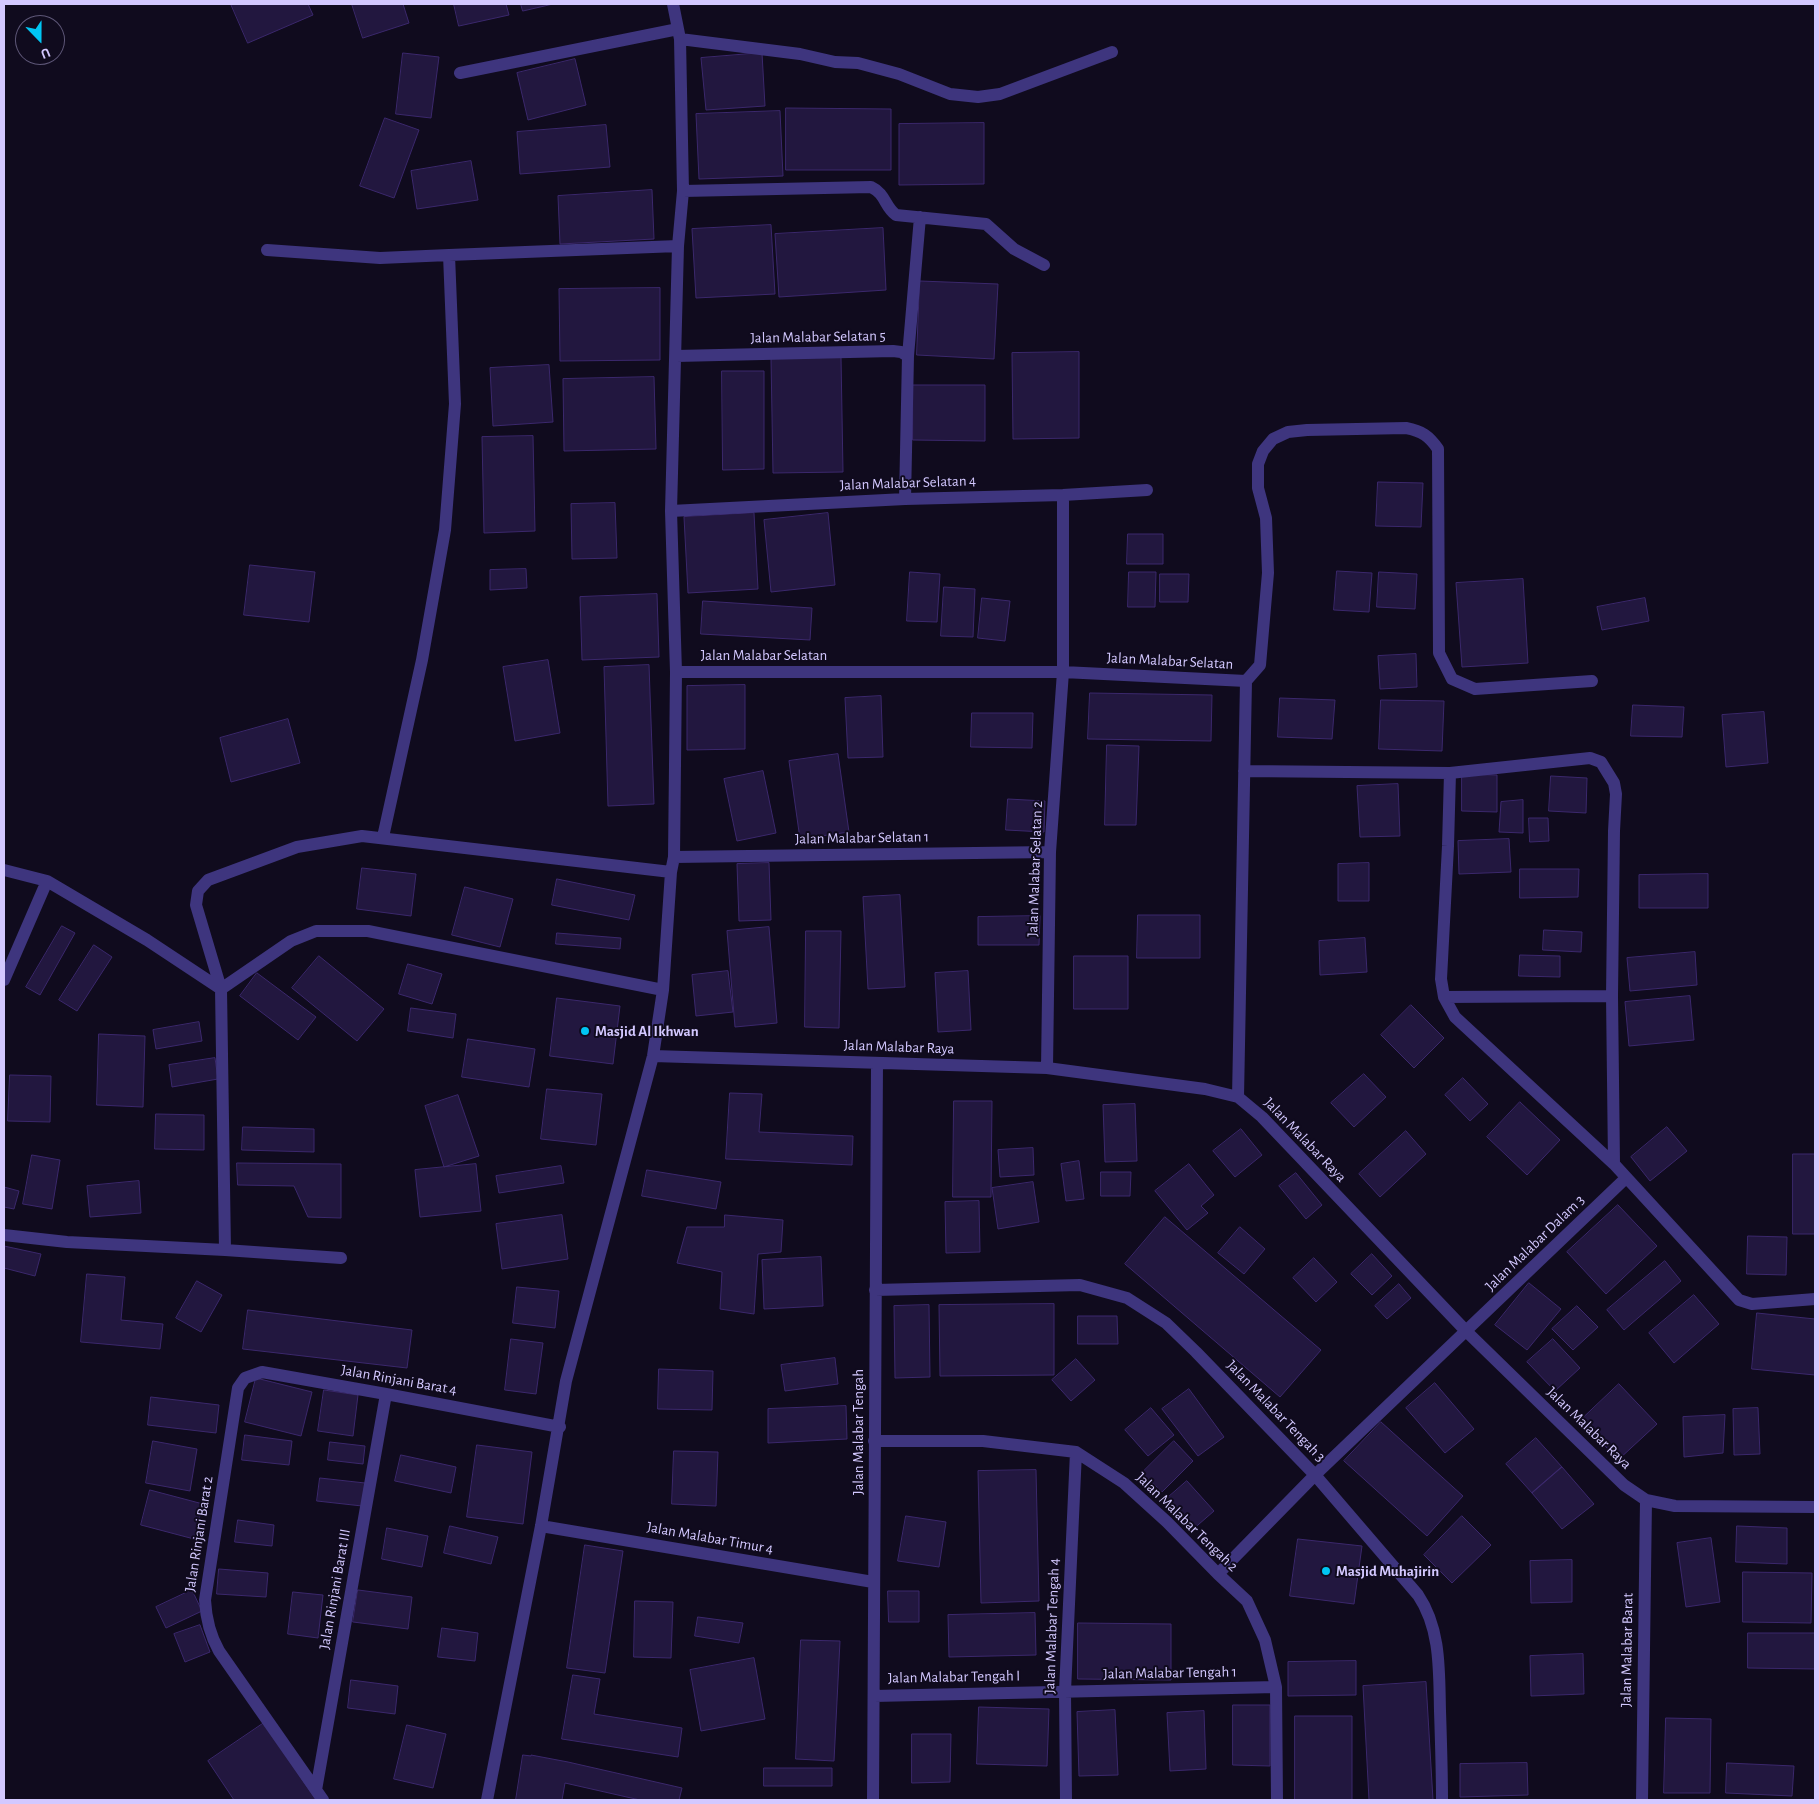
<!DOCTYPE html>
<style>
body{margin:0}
#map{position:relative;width:1819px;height:1804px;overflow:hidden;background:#100b1e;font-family:"Alegreya Sans",sans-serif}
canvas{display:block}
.frame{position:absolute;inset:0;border:5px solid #d3c8ff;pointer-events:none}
.north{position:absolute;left:15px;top:15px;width:50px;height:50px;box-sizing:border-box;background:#100b1e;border:1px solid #5e5778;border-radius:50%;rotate:158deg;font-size:14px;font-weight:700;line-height:20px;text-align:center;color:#d3c8ff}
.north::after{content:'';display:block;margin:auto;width:18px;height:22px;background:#00c6f3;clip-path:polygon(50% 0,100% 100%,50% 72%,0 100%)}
</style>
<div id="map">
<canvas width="1819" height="1804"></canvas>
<div class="frame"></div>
<div class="north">U</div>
</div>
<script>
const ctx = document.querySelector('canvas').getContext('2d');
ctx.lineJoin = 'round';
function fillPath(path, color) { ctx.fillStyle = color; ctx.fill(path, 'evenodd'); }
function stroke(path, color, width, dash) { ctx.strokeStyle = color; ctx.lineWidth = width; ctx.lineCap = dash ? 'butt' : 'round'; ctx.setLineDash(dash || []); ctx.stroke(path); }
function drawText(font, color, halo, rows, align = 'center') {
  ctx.font = font + ' "Alegreya Sans",sans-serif'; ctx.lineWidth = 4; ctx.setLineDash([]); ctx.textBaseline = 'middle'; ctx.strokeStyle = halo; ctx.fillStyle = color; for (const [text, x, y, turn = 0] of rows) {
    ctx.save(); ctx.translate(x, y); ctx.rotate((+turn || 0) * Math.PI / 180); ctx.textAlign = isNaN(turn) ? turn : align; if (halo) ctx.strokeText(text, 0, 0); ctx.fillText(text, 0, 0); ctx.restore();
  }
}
const building = new Path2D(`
 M231,4h77l5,11 -65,28z
 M352,4h51l6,19 -46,15z
 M454,4h52l3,11 -50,11z
 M521,4h32l-30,7z
 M403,53l36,4 -8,61 -35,-4z
 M762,53l3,53 -59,4 -5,-52z
 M575,59l11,46 -58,15 -11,-47z
 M786,108l105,1v61h-105z
 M780,111l3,65 -84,3 -3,-65z
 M385,118l34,12 -25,68 -34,-12z
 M984,123v61l-85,1v-61z
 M606,125l4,42 -90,7 -3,-42z
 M471,161l7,39 -61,9 -6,-38z
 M652,190l2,49 -94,5 -2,-48z
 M771,225l4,69 -79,4 -4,-69z
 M883,228l3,62 -107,7 -4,-63z
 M920,281l78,3 -4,75 -77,-4z
 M660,288v72l-100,1 -1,-72z
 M1079,352v86l-66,1 -1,-86z
 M841,357l2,115 -70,1 -2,-115z
 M549,365l4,57 -60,4 -3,-58z
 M722,371h42v98l-41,1z
 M654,377l2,72 -92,2 -1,-72z
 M913,385h72v56l-72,-1z
 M533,436l2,95 -51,2 -2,-96z
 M1378,482l45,1 -2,44 -45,-1z
 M615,503l2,55 -45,1 -1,-55z
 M754,513l4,76 -70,4 -4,-76z
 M828,513l7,72 -64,7 -7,-72z
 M1128,534h35v30h-36z
 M250,565l65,7 -6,50 -65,-7z
 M526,569l1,19 -37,2v-20z
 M1337,571l35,2 -3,39 -35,-2z
 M910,572l30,2 -3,48 -30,-1z
 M1129,572h27l-1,35h-27z
 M1379,572l38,2 -2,35 -38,-2z
 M1160,574h29l-1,28h-28z
 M1523,579l5,84 -66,4 -6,-84z
 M944,587l31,2 -2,48 -32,-1z
 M657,594l2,63 -77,3 -2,-63z
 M982,598l28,3 -5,40 -27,-3z
 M1645,598l4,23 -47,9 -5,-23z
 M703,601l109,7 -2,32 -109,-6z
 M1416,654l1,33 -37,2 -2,-33z
 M548,660l12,73 -45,8 -12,-74z
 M649,665l5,139 -46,2 -4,-139z
 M745,685v64l-58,1v-64z
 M1090,693l122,2 -1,46 -123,-2z
 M881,696l2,61 -35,1 -3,-60z
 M1280,698l55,2 -3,39 -54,-2z
 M1381,700l63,1 -2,50 -63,-2z
 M1633,705l51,2 -2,30 -51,-1z
 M1764,712l4,51 -42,4 -4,-52z
 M972,713h61l-1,35 -61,-1z
 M288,719l12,44 -69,19 -11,-44z
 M1107,745l32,1 -3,79h-31z
 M838,754l11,78 -49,7 -11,-78z
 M763,771l13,62 -39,8 -13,-62z
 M1462,774l35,1v37l-35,-1z
 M1551,776l36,2 -1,35 -37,-2z
 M1398,784l2,52 -40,1 -3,-51z
 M1008,799l37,2 -1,31 -38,-2z
 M1523,800v33l-24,-1 2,-30z
 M1529,818h19l1,23 -19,1z
 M1509,839l2,33 -52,2 -1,-33z
 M769,863l2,57 -32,1 -2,-57z
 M1369,863v38h-31v-37z
 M362,868l54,6 -5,42 -54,-7z
 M1520,869h59l-1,28 -58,1z
 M1708,874v34h-69v-33z
 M557,879l78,16 -6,25 -77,-15z
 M465,887l48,12 -13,48 -48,-12z
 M900,895l5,92 -37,2 -5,-92z
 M1138,915h62v43h-63z
 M1040,916l-1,29h-61v-28z
 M62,926l13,7 -35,62 -14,-8z
 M769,927l8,96 -42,4 -8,-96z
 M1544,930l38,2 -1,20 -38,-2z
 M806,931h35l-2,97 -34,-1z
 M557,933l64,5 -1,11 -64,-5z
 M1365,938l2,34 -47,3 -1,-34z
 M94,945l18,12 -35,54 -18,-11z
 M1695,952l2,33 -67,6 -3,-33z
 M1520,955l40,1v21l-41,-1z
 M319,956l65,53 -27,32 -65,-53z
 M1074,956h54v53h-54z
 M408,964l34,10 -10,30 -33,-10z
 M728,971l5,41 -37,4 -4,-41z
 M968,971l3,59 -33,2 -3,-59z
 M257,973l59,44 -18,23 -58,-44z
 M1690,996l4,44 -65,6 -4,-44z
 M557,998l63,8 -7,58 -63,-8z
 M1411,1005l33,33 -30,30 -33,-33z
 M411,1008l45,6 -3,24 -45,-7z
 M199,1022l3,19 -46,8 -3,-19z
 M99,1034l46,2 -2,71 -46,-2z
 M468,1039l67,10 -6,38 -67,-10z
 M215,1058l3,21 -46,8 -3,-22z
 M1364,1074l22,23 -32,30 -23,-24z
 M10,1075l41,1 -1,46 -42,-1z
 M1463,1078l25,26 -18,17 -25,-26z
 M547,1089l55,5 -6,51 -55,-6z
 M730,1093l32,1 -3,38 94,4 -1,29 -126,-6z
 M458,1095l21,61 -35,11 -19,-61z
 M954,1101h38l-1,96h-38z
 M1520,1102l40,38 -33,35 -40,-38z
 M1135,1104l2,57 -32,1 -2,-57z
 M156,1114l48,1v35l-49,-1z
 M243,1127l71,2v23l-72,-2z
 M1667,1127l20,24 -37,30 -19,-24z
 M1241,1129l21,26 -27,22 -22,-26z
 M1406,1131l20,23 -46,43 -21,-23z
 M1033,1148l1,27 -34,2 -2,-27z
 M1793,1154h22v80h-22z
 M32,1155l28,5 -8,49 -29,-5z
 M1079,1161l5,38 -18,2 -5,-37z
 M237,1163l104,1v54l-33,-1 -14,-31 -56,-1z
 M476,1164l5,47 -61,6 -5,-47z
 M1189,1164l25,31 -13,11 7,7 -21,17 -32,-39z
 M561,1166l3,17 -65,10 -3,-17z
 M647,1170l74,12 -5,27 -74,-13z
 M1101,1172h30l-1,24h-29z
 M1296,1173l26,32 -16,14 -27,-33z
 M139,1181l2,32 -51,4 -3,-31z
 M1033,1182l6,40 -41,7 -6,-41z
 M4,1187l15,4 -5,18 -10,-2z
 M979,1201l1,51 -34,1 -1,-51z
 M1618,1205l39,41 -51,48 -39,-42z
 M562,1215l6,44 -66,10 -6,-45z
 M725,1215l58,5 -2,32 -23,2 -4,60 -34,-5 2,-37 -45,-9 10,-36h37z
 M1165,1217l156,133 -41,47 -155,-133z
 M1240,1227l25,22 -21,25 -26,-21z
 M1748,1236l39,1 -1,38 -39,-1z
 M4,1246l37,8 -6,22 -31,-8z
 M1372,1254l20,22 -20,19 -21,-21z
 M821,1257l2,49 -59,3 -2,-49z
 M1314,1258l23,24 -21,20 -23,-24z
 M1665,1261l16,20 -57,49 -17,-20z
 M87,1274l38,3 -4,43 42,4 -3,25 -79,-7z
 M197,1281l25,14 -21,37 -25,-14z
 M1529,1283l32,26 -34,41 -32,-25z
 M1399,1284l12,14 -24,21 -12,-13z
 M517,1287l42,4 -4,37 -42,-5z
 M1694,1295l25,29 -45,39 -25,-30z
 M1054,1304v71l-114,1 -1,-71z
 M929,1305l1,72 -35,1 -1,-72z
 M1577,1306l21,21 -25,23 -21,-21z
 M248,1310l164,20 -5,38 -164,-19z
 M1757,1313l58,6v56l-63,-6z
 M1078,1316h39l1,28h-40z
 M511,1339l32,4 -7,51 -31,-4z
 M1553,1339l27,29 -25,23 -28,-29z
 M835,1358l3,26 -53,7 -4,-26z
 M1076,1359l19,21 -24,21 -19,-21z
 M659,1369l54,2 -1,39 -54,-1z
 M256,1378l56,14 -11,44 -56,-14z
 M1435,1383l39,46 -29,24 -39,-45z
 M1619,1384l38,40 -39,36 -37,-40z
 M1189,1389l35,48 -26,19 -36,-47z
 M324,1390l34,5 -5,41 -35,-5z
 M151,1397l68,8 -3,28 -68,-8z
 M846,1406l1,33 -79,4v-34z
 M1151,1408l23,27 -26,21 -23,-26z
 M1758,1408l2,46 -26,1 -1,-46z
 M1725,1415l-2,38 -39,4 -1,-40z
 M1381,1422l82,74 -36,40 -83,-75z
 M245,1435l47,6 -3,24 -47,-5z
 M1536,1438l26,29 -30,26 -26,-29z
 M153,1441l44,8 -7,42 -44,-8z
 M1174,1441l19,20 -31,31 -20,-19z
 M330,1442l35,4 -2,18 -35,-4z
 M477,1445l55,7 -9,72 -56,-7z
 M674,1451l44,1 -2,54 -44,-2z
 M401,1455l55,12 -5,26 -56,-12z
 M1562,1467l32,37 -32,25 -30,-36z
 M1036,1470l3,131 -58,2 -3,-132z
 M320,1478l45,5 -3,23 -45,-5z
 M1187,1481l27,30 -23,20 -27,-30z
 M150,1490l53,14 -9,35 -53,-14z
 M906,1516l40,6 -7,45 -41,-6z
 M1462,1516l29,29 -39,38 -28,-28z
 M238,1520l36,5 -2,21 -37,-4z
 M450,1526l48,11 -7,27 -47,-11z
 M1737,1526l50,2v36l-51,-2z
 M387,1528l41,8 -6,31 -40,-8z
 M1711,1538l9,64 -34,5 -9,-64z
 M1298,1539l64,7 -8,58 -64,-8z
 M585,1545l38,6 -18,122 -38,-5z
 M1572,1560v42l-41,1 -1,-42z
 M219,1569l49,4 -2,24 -49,-3z
 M1743,1572l69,1 -1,50 -68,-1z
 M192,1590l10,21 -36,17 -10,-21z
 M358,1590l54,7 -4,32 -55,-7z
 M888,1591h31v31h-30z
 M293,1592l30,3 -5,43 -30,-4z
 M635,1601l38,1 -2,56 -37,-1z
 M1035,1613l1,42 -87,2 -1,-42z
 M698,1617l45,6 -4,20 -44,-7z
 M1078,1623l93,1v56l-93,-1z
 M200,1625l10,27 -25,10 -11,-28z
 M442,1628l36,5 -3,28 -37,-4z
 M1748,1633h67v36l-67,-1z
 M801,1640l39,1 -6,120 -38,-2z
 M1583,1654l1,40 -53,2 -1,-40z
 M754,1658l11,61 -64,12 -11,-61z
 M1356,1661v34l-68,1v-34z
 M573,1675l27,4 -6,35 88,14 -4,29 -116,-18z
 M351,1680l47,6 -3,28 -47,-6z
 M1426,1682l7,118h-64l-6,-114z
 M1233,1705h37v61l-37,-1z
 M979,1707l70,2 -2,57 -70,-2z
 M1115,1710l3,65 -39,1 -2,-64z
 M1204,1711l2,58 -36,2 -3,-58z
 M1295,1716h57v84h-57z
 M1666,1718l45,1 -1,74h-46z
 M264,1723l52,77h-82l-26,-39z
 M407,1725l39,9 -13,54 -39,-9z
 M912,1734h39l-1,48 -38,1z
 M523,1755l8,1v-1l37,7 114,26 -3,12h-39l-75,-17 -3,17h-46z
 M1527,1763l1,32 -68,2v-33z
 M1727,1763l67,3 -2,30 -66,-3z
 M764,1768h68v18h-68z`);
const minor = new Path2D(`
 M680,39l120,15 35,8 23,1 41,11 51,20 28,3 22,-3 112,-42
 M460,73l218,-44
 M683,191l188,-4c15,7 13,19 25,28l90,9 28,25 30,16
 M267,250l113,8 69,-3
 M676,356l217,-5 8,1 7,4
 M905,499l3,-143 12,-139
 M671,511l234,-12 158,-4 84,-5
 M676,672h387l183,9 -8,416
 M1246,681l14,-16 8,-92 -2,-55 -8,-30v-24l5,-13 10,-12 15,-7 19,-2 99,-2c16,3 23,8 32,21l1,204 13,26 23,10 117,-8
 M1244,771l206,2 140,-15 11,4 13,21 2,11 -2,37 -2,165 2,168
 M1450,773l-2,73 -7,133 3,18 11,20 159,147 125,136 13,4 63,-5
 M383,837l39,-177 23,-130 10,-126 -6,-149 229,-9
 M674,857l376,-5
 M4,870l43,11 100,59 74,49 70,-48 25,-10h52l295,59
 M4,980l43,-99
 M1444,997l168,-1
 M653,1056l394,12 158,21 33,8 24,20 204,214 158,154 22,15 29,6 140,1
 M1047,1068l3,-216 13,-180v-177
 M4,1235l63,7 158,8 116,8
 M225,1250l-4,-261 -25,-84 2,-14 10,-11 89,-33 65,-11 309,36
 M875,1290l205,-5 47,13 39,25 30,29 119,123 103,120c23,34 21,76 22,116 1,30 2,60 2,89
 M874,1441h109l93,11 48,31 43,39 51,52 29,27 18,39 11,47 1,113
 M541,1526l332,56
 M1218,1574l97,-99 311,-297
 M874,1696l402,-9
 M316,1790l70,-396
 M323,1800l-104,-149c-9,-16 -13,-32 -14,-51l33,-212 7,-10 17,-6 124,22 174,33
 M487,1800l54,-274 25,-145 87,-325 10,-66 8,-118 3,-15 2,-185 -5,-161 7,-265 5,-55 -3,-152 -7,-35
 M873,1800l4,-737
 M1066,1800l-1,-109 11,-239
 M1642,1800l4,-300`);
const markers = [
 [585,1031,5,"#00c6f3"],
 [1326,1571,5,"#00c6f3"]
];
const streetNames = [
 ["Jalan Malabar Selatan 5",818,337,-1],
 ["Jalan Malabar Selatan 4",908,483,-2],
 ["Jalan Malabar Selatan",764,655],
 ["Jalan Malabar Selatan",1170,661,3],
 ["Jalan Malabar Selatan 1",862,838,-1],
 ["Jalan Malabar Selatan 2",1035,869,-88],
 ["Jalan Malabar Raya",899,1047,2],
 ["Jalan Malabar Raya",1305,1140,46],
 ["Jalan Malabar Dalam 3",1535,1243,-44],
 ["Jalan Rinjani Barat 4",399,1380,10],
 ["Jalan Malabar Tengah 3",1276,1411,46],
 ["Jalan Malabar Raya",1589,1428,44],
 ["Jalan Malabar Tengah",858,1432,-90],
 ["Jalan Malabar Tengah 2",1187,1522,44],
 ["Jalan Rinjani Barat 2",199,1534,-81],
 ["Jalan Malabar Timur 4",710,1538,10],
 ["Jalan Rinjani Barat III",335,1589,-80],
 ["Jalan Malabar Tengah 4",1052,1626,-88],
 ["Jalan Malabar Barat",1627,1650,-89],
 ["Jalan Malabar Tengah 1",1170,1673,-1],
 ["Jalan Malabar Tengah I",954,1677,-1]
];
const poiNames = [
 ["Masjid Al Ikhwan",595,1031],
 ["Masjid Muhajirin",1336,1571]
];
fillPath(building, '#22173f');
stroke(building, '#3b286c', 1);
stroke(minor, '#3e357e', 12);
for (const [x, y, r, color] of markers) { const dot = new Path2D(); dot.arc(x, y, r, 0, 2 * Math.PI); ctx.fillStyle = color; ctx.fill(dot); stroke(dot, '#100b1e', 2); }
drawText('15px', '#d3c8ff', '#100b1e', streetNames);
drawText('bold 15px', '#d3c8ff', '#100b1e', poiNames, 'left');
</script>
